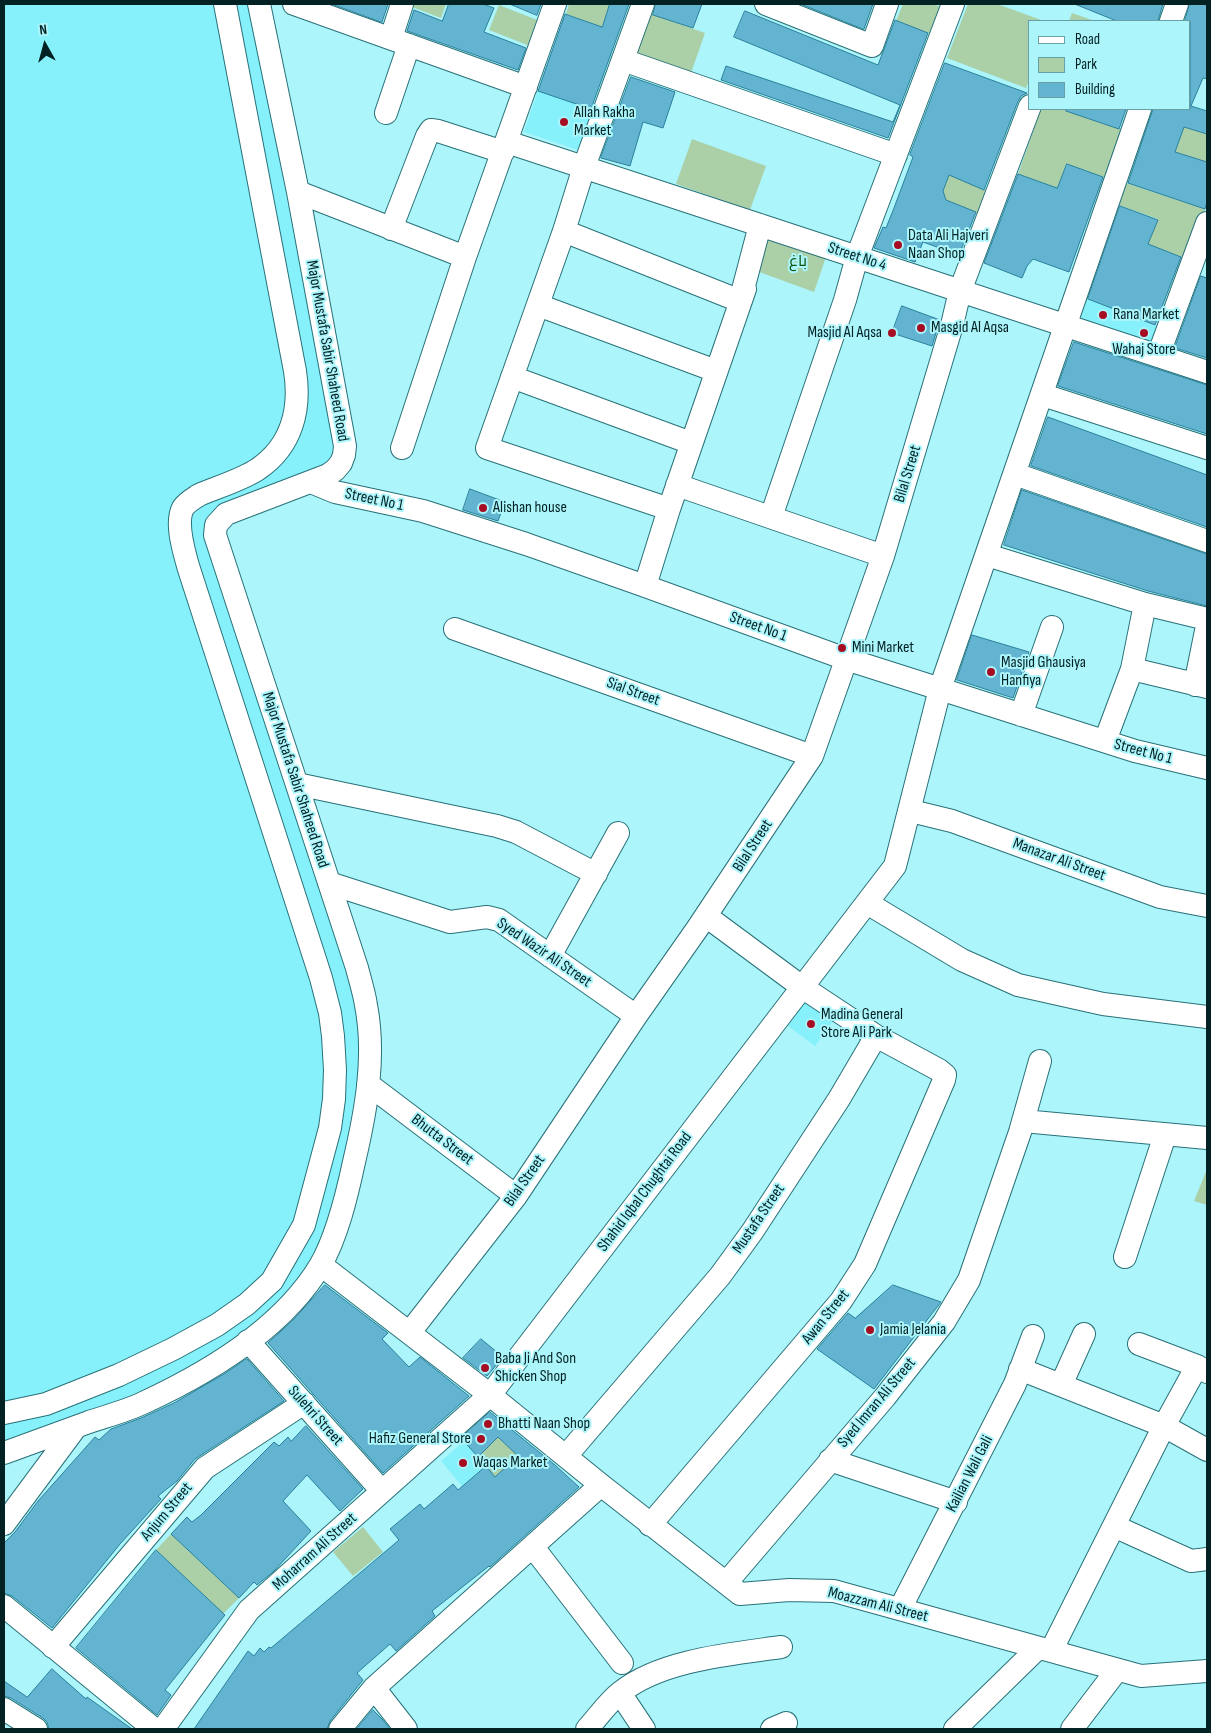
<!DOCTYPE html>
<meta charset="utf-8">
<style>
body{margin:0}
#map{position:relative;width:1211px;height:1733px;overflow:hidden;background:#acf5fb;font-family:"Sofia Sans Condensed",sans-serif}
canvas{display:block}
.frame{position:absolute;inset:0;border:5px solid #022123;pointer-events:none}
.legend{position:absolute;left:1028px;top:20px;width:162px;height:90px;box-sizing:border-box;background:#acf5fb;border:1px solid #68a0a5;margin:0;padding:6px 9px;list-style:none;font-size:15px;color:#022123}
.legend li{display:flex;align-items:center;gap:10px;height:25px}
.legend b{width:25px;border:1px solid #68a0a5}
.north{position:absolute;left:20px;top:20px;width:50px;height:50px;-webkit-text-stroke:4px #acf5fb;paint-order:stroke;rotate:353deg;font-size:14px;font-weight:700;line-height:20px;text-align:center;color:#022123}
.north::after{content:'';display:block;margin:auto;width:18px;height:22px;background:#022123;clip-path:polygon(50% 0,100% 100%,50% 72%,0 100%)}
</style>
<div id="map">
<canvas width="1211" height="1733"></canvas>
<div class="frame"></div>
<ul class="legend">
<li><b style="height:6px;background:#fff"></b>Road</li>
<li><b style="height:14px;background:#abd0a8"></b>Park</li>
<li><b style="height:14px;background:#63b4d1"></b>Building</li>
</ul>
<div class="north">N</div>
</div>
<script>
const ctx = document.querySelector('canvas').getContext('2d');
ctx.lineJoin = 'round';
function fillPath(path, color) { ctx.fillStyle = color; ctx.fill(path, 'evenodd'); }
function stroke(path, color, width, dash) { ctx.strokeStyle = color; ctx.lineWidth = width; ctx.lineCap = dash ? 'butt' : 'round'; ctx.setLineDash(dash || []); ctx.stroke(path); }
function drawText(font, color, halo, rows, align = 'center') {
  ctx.font = font + ' "Sofia Sans Condensed",Cairo,sans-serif'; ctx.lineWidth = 4; ctx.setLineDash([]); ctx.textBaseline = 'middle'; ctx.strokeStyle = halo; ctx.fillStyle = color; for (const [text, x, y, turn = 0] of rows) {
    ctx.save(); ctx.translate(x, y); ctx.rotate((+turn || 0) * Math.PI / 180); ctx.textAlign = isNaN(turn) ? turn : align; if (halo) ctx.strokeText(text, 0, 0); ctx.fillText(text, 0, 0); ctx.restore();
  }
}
const built = new Path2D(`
 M4,4h245l86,444 -6,22 -111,41 137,480 7,59 -20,122 -26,89 -56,61 -87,59 -169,61z
 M538,90l62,23 -10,41 -66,-22z
 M1083,297l75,30 -8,21 -75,-29z
 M806,1001l27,20 -18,25 -27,-20z
 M464,1441l22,25 -24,20 -21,-25z`);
const green = new Path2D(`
 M413,4h33l-5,14 -29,-11z
 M569,4h41l-8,23 -36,-13z
 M903,4h29l15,5 -11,27 -40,-15z
 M968,4h29l47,17h-14v57l-4,10 -79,-30z
 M499,5l46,18 -10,25 -46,-18z
 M649,13l56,20 -15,43 -56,-19z
 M1072,13l23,8h-26z
 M1041,109h46l-3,8 37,12 -16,49 -38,-14 -10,24 -39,-14z
 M1184,127l23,7v28l-32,-10z
 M692,139l74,27 -16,44 -74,-26z
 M949,175l38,16 -10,22 -37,-15z
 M1126,183l79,26 -19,50 -38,-15 10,-25 -40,-14z
 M760,225l69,23 -15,44 -63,-23z
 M1207,1169v36l-13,-4z
 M498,1437l21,19 -24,21 -17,-20z
 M363,1527l20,25 -30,24 -20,-24z
 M171,1534l68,64 -16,16 -67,-64z`);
const building = new Path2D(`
 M332,4h56l-6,18z
 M449,4h34l11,4 -10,24 42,16 -8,22 -111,-39 7,-21 28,11z
 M510,4h31l-4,11z
 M610,4h19l-38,105 -53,-18 27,-77 37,13z
 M656,4h46l-9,24 -40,-13z
 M801,4h72l-9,25z
 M1075,4h88l-5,17h-41z
 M1190,4h17v75l-4,-1 -12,28 16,5v23l-23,-7 -9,25 32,10v40l-2,7 -77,-26 25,-74h37v-88h-5z
 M745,11l133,54 17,-45 33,13 -40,105 -167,-58 5,-14 167,56 7,-17 -166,-68z
 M945,63l82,30 -6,3 -3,5 -34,89 -35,-15 -6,16 3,9 30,12 -17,43 -36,-13 -8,20 -41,-14 9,-21 3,1 8,-20 19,-51 -3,-2z
 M631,77l44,15 -12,36 -20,-6 -13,44 -29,-8z
 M1066,109h60l-7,20 -53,-18z
 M1067,164l36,13 -34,95 -36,-13 -6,7 -5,12 -38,-15 34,-89 39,14z
 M1120,206l38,14 -10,24 33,13 -26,68 -67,-26z
 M1201,276l6,2v80l-32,-10z
 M902,306l38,14 -8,26 -40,-13z
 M1074,342l133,43v49l-149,-48z
 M1048,417l159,58v52l-176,-61z
 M470,489l35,13 -7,19 -35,-11z
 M1022,490l185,64v52l-59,-15 -144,-46z
 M972,635l57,17 -16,46 -56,-18z
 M325,1285l63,48 -6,6 27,28 11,-10 49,39 -86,77 -115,-130 26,-24z
 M893,1285l48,17 -67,87 -57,-40 31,-36 7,5z
 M481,1339l22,18 -16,19 -24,-18z
 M247,1359l37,42 -89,58 -18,22 -19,15 3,3 -41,45 -68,84 -40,-32 -8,-3v-50l11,-11 23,-31 57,-64 4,3 12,-11 30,-11 33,-15 50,-29z
 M490,1412l65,53 24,22 -89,80 -1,-1 -57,45 3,5 -39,35 -6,-7 -33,29 6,7 -33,41 -3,8h-133l54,-78 6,5 6,-8 4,4 5,-5 2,1 128,-108 -9,-11 30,-25 4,5 29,-25 5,6 28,-24 9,11 23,-21 -20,-19 -20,20 -17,-19z
 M306,1426l57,63 -23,22 -33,-36 -24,26 28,30 -37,40 -17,14 -3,-3 -15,16 -68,-64 16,-17 5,5 9,-7 73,-73 5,4 9,-9 3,4z
 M156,1550l69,65 -60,75 6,5 -14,20 -81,-67z
 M52,1669l34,30 1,-2 45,32h-83l-2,-7 -4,-4 -32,-20 -7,-2v-15l23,16z
 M373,1710l9,9 8,10h-33z`);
const minor = new Path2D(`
 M294,4l232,83
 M643,4l-59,163 -20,64 -77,217 182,61 -24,77
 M766,4l106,42 15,-42
 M1171,21l6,-17
 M391,38l11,-34
 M623,60l273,95
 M386,113l23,-68
 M507,142l700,230
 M298,192l167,65 90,-253
 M391,229l36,-93 4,-6 7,1 65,21
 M564,231l176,70 20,-76
 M538,305l178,66
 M1158,356l49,-133
 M512,377l179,66
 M1043,395l164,53
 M402,448l63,-191
 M1015,474l192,67
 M311,482l24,10 88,19 103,33 119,42 201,73 289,92 72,17
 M677,485l206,71
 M669,509l76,-220
 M771,517l74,-217 12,-43 96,-253
 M987,555l158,49 62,15
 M455,629l357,127
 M1132,669l13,-65
 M1195,685l12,-59
 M1021,715l31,-88
 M1105,741l27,-72 75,18
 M297,784l200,42 19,6 80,42
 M911,811l41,10 208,76 47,9
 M329,883l121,39 37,-5 12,3 137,96
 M867,903l95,57 56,25 85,19 104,13
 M550,956l68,-123
 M368,1084l148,112
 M1023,1121l184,17
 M1125,1257l40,-122
 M321,1265l169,130 405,-529 45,-177 200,-580
 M410,1332l106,-136 120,-180 61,-87 115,-173 71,-200 69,-231 8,-34 70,-185
 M248,1341l134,150
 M1139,1344l58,22
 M1020,1369l144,57 43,24
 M1061,1385l23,-51
 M4,1413l42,-9 73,-29 54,-26 44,-24 30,-21 25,-23 32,-56 26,-97 4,-29 1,-29 -2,-34 -3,-23 -9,-35 -133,-412c-4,-15 -13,-43 -5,-58 4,-6 10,-9 16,-13 16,-7 45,-16 59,-26 34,-23 43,-60 37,-98l-70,-367
 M4,1453c28,-10 57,-21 85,-31 18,-6 37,-11 54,-19 65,-30 139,-74 177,-137 17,-29 27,-71 34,-104 12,-51 22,-105 12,-157 -2,-13 -6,-25 -9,-37l-142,-433 1,-10 10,-11 102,-39 7,-5 6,-7 3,-8 1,-9 -47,-254 -39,-188
 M566,1456l154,-180 32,-44 87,-133 37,-63 -74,-49 -96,-71
 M830,1460l126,42
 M4,1524l72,-97
 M650,1525l191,-224 24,-37 79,-184 1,-5 -6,-5 -63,-34
 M1114,1526l77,35 16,-2
 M533,1547l89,116
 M726,1583l159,-186 59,-75 25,-42 51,-148 20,-71
 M4,1606l150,123
 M900,1609l115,-225 18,-48
 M53,1647l152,-179 99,-65
 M1051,1651l113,-225 33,-60 10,6
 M374,1688l32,41
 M620,1693l24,36
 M4,1709l32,20
 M163,1729l86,-119 241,-215 111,90 139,109 49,-4 45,1 307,85 66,-5
 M340,1729l34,-41 227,-203
 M587,1729c11,-12 21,-27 34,-37 40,-32 110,-38 160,-45
 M772,1729l14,-6
 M955,1729l83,-81
 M1072,1729l45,-59`);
const markers = [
 [564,122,5,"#a60d22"],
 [898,245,5,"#a60d22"],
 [1103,315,5,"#a60d22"],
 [921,328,5,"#a60d22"],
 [892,333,5,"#a60d22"],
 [1144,333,5,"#a60d22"],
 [483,508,5,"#a60d22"],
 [842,648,5,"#a60d22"],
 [991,672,5,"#a60d22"],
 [811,1024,5,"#a60d22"],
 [870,1330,5,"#a60d22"],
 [485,1368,5,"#a60d22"],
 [488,1424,5,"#a60d22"],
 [481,1439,5,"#a60d22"],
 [463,1463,5,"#a60d22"]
];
const poiNames = [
 ["Allah Rakha",574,113],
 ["Market",574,131],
 ["Data Ali Hajveri",908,236],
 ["Naan Shop",908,254],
 ["Rana Market",1113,315],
 ["Masgid Al Aqsa",931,328],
 ["Masjid Al Aqsa",882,333,"right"],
 ["Wahaj Store",1144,350,"center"],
 ["Alishan house",493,508],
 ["Mini Market",852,648],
 ["Masjid Ghausiya",1001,663],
 ["Hanfiya",1001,681],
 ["Madina General",821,1015],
 ["Store Ali Park",821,1033],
 ["Jamia Jelania",880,1330],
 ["Baba Ji And Son",495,1359],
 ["Shicken Shop",495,1377],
 ["Bhatti Naan Shop",498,1424],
 ["Hafiz General Store",471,1439,"right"],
 ["Waqas Market",473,1463]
];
const streetNames = [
 ["Street No 4",857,257,18],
 ["Major Mustafa Sabir Shaheed Road",327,351,80],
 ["Bilal Street",908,474,-73],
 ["Street No 1",374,500,12],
 ["Street No 1",758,627,20],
 ["Sial Street",633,692,20],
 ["Street No 1",1143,752,15],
 ["Major Mustafa Sabir Shaheed Road",295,780,72],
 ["Bilal Street",753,846,-57],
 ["Manazar Ali Street",1059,860,20],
 ["Syed Wazir Ali Street",544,953,34],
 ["Bhutta Street",442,1140,37],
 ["Bilal Street",525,1181,-55],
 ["Shahid Iqbal Chughtai Road",645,1192,-53],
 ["Mustafa Street",759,1219,-56],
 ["Awan Street",826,1317,-51],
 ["Syed Imran Ali Street",877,1403,-50],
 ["Sulehri Street",315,1416,48],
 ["Kailian Wali Gali",970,1474,-63],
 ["Anjum Street",167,1512,-50],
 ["Moharram Ali Street",315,1552,-42],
 ["Moazzam Ali Street",878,1605,14]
];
const parkNames = [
 ["باغ",798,262]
];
fillPath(built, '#87f1fb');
fillPath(green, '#abd0a8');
fillPath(building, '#63b4d1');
stroke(building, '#2a809b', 1);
stroke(minor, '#287178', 24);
stroke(minor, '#fff', 22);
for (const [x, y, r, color] of markers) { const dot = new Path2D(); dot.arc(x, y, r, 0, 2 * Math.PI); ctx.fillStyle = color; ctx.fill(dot); stroke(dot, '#acf5fb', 2); }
drawText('16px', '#022123', '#acf5fb', poiNames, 'left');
drawText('16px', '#022123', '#acf5fb', streetNames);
drawText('16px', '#0f5211', '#acf5fb', parkNames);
</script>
